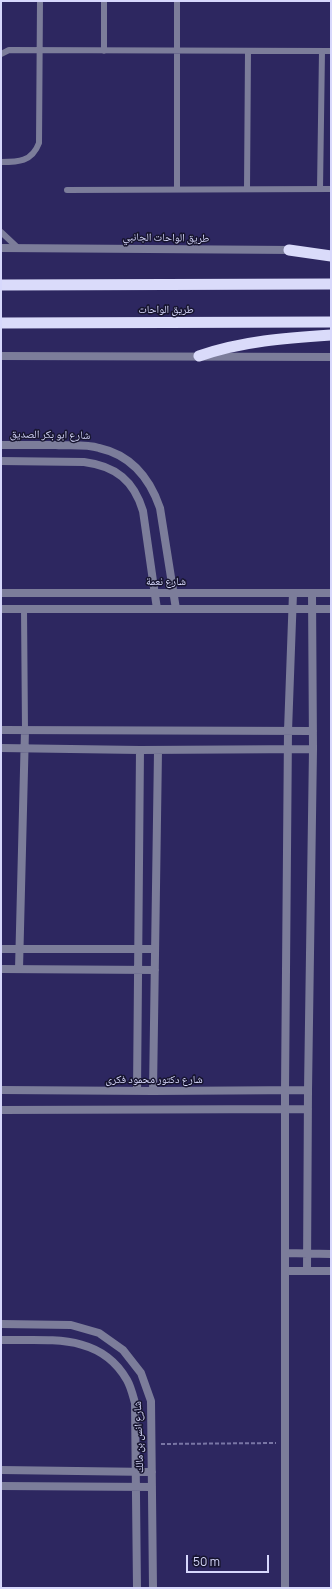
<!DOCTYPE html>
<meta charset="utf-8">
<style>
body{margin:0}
#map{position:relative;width:332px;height:1589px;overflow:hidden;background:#2d2760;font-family:Manrope,sans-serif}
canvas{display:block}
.frame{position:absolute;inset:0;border:2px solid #d7d8fc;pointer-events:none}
.scale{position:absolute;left:186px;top:1555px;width:83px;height:18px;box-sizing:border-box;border:2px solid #d7d8fc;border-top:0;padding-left:5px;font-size:12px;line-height:14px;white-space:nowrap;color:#d7d8fc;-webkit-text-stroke:3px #17152f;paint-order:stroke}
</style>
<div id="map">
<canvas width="332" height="1589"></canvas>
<div class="frame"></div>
<div class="scale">50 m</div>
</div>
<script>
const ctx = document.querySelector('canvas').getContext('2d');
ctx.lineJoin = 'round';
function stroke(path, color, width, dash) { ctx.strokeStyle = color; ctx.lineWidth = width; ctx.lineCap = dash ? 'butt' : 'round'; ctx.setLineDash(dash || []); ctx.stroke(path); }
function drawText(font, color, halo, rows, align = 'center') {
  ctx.font = font + ' Manrope,"Noto Naskh Arabic",sans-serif'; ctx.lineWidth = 3; ctx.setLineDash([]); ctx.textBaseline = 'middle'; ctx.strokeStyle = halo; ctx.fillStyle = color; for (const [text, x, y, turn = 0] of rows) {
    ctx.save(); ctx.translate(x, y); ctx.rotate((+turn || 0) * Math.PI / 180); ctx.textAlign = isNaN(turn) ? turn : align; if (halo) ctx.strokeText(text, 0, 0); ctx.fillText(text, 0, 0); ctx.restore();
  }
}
const path = new Path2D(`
 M161,1444l115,-1`);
const service = new Path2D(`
 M177,1v188
 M104,51v-50
 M1,54l8,-4 322,1
 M1,162c17,0 31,0 38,-19l1,-142
 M247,189l1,-138
 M320,189l2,-138
 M67,190l264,-1
 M1,232l16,15
 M24,609l1,121`);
const minor = new Path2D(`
 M1,445c18,0 37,0 55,0 15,1 30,-1 43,3 32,7 51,31 61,60l16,101
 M1,461l83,1c32,4 50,19 59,49l14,98
 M1,593h330
 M1,609h330
 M1,730l312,1
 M1,748l139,2 173,-1
 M1,949h154
 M1,969l154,1
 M19,969l6,-239
 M1,1090l152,1 155,-1
 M137,1091l3,-341
 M153,1091l5,-340
 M1,1110l307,-1
 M285,1253l46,1
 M285,1271h46
 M307,1271l1,-181 5,-341 -1,-156
 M1,1324l70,1 28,8 24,17 18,23 10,28 2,187
 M1,1340c47,1 99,-8 126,40 4,7 6,16 8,23l2,185
 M1,1470l151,2
 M1,1486l151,1
 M285,1588v-498l3,-359 5,-138`);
const tertiary = new Path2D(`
 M1,248l293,2
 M1,356l330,1`);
const trunk = new Path2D(`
 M289,250l42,6
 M1,285l330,-1
 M1,323l330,-1
 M199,356c43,-15 87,-18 132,-21`);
const streetNames = [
 ["طريق الواحات الجانبي",166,238,1],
 ["طريق الواحات",166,310],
 ["شارع ابو بكر الصديق",50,435,1],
 ["شارع نعمة",166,582],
 ["شارع دكتور محمود فكرى",154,1080],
 ["شارع انس بن مالك",139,1437,-92]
];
stroke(path, '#7976a5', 2, [4, 2]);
stroke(service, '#7c7d9a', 6);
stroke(minor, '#7c7d9a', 8);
stroke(tertiary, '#7c7d9a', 8);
stroke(trunk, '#dadbfa', 11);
drawText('11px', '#d7d8fc', '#17152f', streetNames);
</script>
